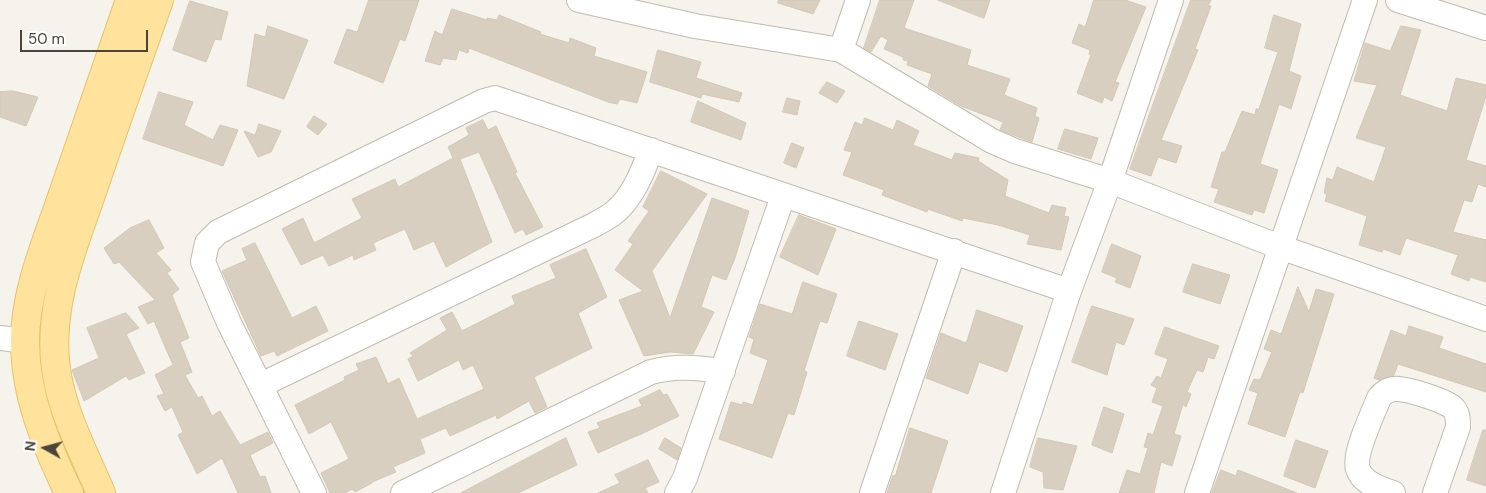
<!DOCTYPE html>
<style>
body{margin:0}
#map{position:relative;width:1486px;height:493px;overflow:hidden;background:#f6f3ec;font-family:"DM Sans",sans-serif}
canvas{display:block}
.north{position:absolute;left:20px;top:423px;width:50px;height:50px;-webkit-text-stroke:4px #fff;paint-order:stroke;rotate:277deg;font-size:14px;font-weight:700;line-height:20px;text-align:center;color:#4b4439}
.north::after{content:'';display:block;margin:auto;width:18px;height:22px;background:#4b4439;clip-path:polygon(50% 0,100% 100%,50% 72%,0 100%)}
.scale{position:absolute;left:20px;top:30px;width:128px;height:22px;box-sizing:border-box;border:2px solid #4b4439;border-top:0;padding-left:6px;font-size:15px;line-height:18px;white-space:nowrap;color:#4b4439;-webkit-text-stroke:4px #fff;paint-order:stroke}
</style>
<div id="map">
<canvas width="1486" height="493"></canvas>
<div class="north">N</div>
<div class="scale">50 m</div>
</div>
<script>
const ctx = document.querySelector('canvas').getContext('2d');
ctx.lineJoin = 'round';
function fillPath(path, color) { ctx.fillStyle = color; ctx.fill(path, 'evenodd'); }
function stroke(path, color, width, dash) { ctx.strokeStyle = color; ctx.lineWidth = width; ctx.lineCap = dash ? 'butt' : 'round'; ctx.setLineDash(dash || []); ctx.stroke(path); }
const building = new Path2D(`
 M369,0h50l-14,41 -5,-2 -17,44 -49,-20 13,-34 10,3z
 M779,0h41l-7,14 -35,-11z
 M880,0h34l-10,28 67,22 -4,15 43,14 -6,16 33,13 -2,8 4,2 -7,24 -32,-12 3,-8 -42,-16 -33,-20 4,-12 -25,-9 1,-4 -5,-1v-3l-19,-8 4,-9 -7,-4 -10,16 -7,-4z
 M938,0h52l-6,18z
 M1094,0h31l21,7 -31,75 4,1 -7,18 -8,-4 -2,6 -25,-10 14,-38 -2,-1 1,-4 -18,-7 7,-19 6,3z
 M1191,0h20l-3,6h3l-16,43 3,1 -37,90 21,6 -6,17 -18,-6 -7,19 -21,-7z
 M190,1l38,11 -7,28 -6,-1 -9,23 -33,-12z
 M452,9l35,11v-2l10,2 2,-5 42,17 -1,2 29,9 1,-5 26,10 -2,8 53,16 -10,31 -17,-4 -3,5 -9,-2 -139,-54 -1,5 -9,-3 -3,10 -13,-2 -3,7 -15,-4 10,-30 7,4z
 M1274,15l27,9 -12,47 12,5 -10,33 -12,-5 -19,60 18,6 -14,43 -10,-3 -2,5 -38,-13 5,-13 -8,-2 11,-35h3l17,-41 13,4 1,-6h3l19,-57 -13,-4z
 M268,26l40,14 -24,59 -37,-13 8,-52 10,3z
 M1401,26l20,4 -21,65 47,16 9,-33 30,7v11l-20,64 20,6v21l-8,-3 -6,18 -8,-2 -11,32 33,8v42l-16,-5 -1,4 -18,-7 7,-19 -52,-17 -6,17 -17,-6 -1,3 -23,-7 8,-29 -42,-15 2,-6 -3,-2 3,-15 6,2 4,-13 37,15 12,-35 -30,-9 21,-53 -23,-4 11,-38 25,8z
 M658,50l43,12 -5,16 46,15 -3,9 -37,-8 -1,4 -51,-16z
 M827,82l18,9 -8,12 -18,-10z
 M13,91l25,6 -12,29 -26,-9v-25z
 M159,92l34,10 -9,23 29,15 7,-15 18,5 -15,36 -80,-27z
 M787,98l13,3 -3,14 -14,-3z
 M698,101l48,22 -5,17 -50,-18z
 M314,116l13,8 -9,11 -11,-8z
 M865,118l28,12 4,-10 22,11 -6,14 39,15 3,-7 24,5 -1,3 30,19 -3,16 44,17 3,-8 14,3 -2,8 5,1 -8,33 -34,-6 3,-9 -32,-10 -35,-7 -1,3 -34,-12 -1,3 -45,-17 2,-5 -41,-15 9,-23 -8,-2 11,-28 7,3z
 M483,120l5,10 8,-4 21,46 -2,1 28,54 -17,8 -3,-6 -8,4 -36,-81 -19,7 32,83 -46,25 -12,-26 -20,9 -9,-21 -32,14 3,7 -22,10 -1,-5 -24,11 -6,-11 -22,10 -19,-36 21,-11 11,25 48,-25 -10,-19 43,-20 3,8 55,-29 -5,-11 21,-12 -3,-7z
 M259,124l22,7 -10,21 -13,5 -14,-26 11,4z
 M1065,129l33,9 -7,21 -33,-10z
 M792,143l12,5 -8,20 -12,-5z
 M661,171l46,23 -55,77 18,47 42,-120 37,13 -14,47 -9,22 -14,-5 -11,32 13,5 -21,42 -23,-2 -26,4 -25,-56 24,-9 -28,-21 18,-26 -5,-3 21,-30 -6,-4z
 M799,215l37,14 -18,46 -38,-18z
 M149,220l15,28 -8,5 15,17 -4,3 12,16 -7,6 17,43 -9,4 12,30 -7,3 13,23 4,-2 10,20 8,-5 20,34 28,-13 5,11 -23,12 10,22 5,-1 6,17h-33l-16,-35 -25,16 -19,-39 5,-3 -11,-25 -7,4 -8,-15 7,-2 -9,-19 18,-10 -19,-44 -6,3 -10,-17 17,-7 -36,-38 -5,2 -10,-16 26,-20z
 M255,243l37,75 24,-12 12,25 -51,25 -3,-5 -13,5 -39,-85 25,-11 -5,-11z
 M1112,244l29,12 -11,32 -15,-6 2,-4 -15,-6z
 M586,249l21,48 -29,16 14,35 -58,29 13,30 -12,6 -6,-12 -32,18 -1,-4 -46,21 -4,-8 -26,11 5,14 -32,14 3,5 -24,10v1l-17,9 -3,-3 -7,4h-15l-9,-20 28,-14 -18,-37 -22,12 -14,-29 50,-25 -1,-3 15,-7 -3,-6 20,-7 12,27 11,-6 18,41 67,-30 -11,-24 -10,5 -4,-10 -41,21 -10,-22 5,-3 -3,-3 37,-23 -7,-12 12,-6 10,19 53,-27 -3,-8 44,-18 -6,-13z
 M1193,264l37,11 -10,29 -37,-12z
 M803,282l34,12 -10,29 -7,-2 -16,50 3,1 -13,43 -6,-2 -16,45 -53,-19 12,-37 11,3 1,-3 10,3 15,-45 -18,-7 4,-14 -5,-2 11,-33 32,10z
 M1298,287l11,25 7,-23 18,5 -31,99 -3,-1 -15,45 -37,-13 10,-31 -9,-3 5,-11 6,1 12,-28 -8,-3 7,-19 10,4z
 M1092,306l42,13 -10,26 -8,-3 -9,33 -35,-13z
 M977,310l46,16 -16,46 -28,-10 -11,32 -42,-16 15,-45 25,10z
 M126,313l13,15 -13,6 19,39 -16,7 -3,-4 -42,25 -12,-31 27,-12 -12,-30z
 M859,321l39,13 -13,36 -38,-14z
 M1409,326l34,11 -4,11 47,16v28l-88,-28 -4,11 -15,5 -5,-2 17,-48 15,6z
 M1165,327l54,19 -5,13 -6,-2 -5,15 -6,-2 -10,22 4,2 -5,13 -3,-3 -9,30 7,2 -9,30 -11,-4 -7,31h-35l8,-23 13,4 8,-26 -4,-1 4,-14 5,2 10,-29 -11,-4 5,-14 -6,-3 6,-9 4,2 7,-19 -13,-5z
 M660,390l3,5 4,-1 12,22 -42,20 -2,-1 1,1 -38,17 -10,-21 12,-4 -3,-5 45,-17 -3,-6z
 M1104,407l20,7 -12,39 -20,-8z
 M910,428l38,13 -17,52h-44l6,-18 2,1z
 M1483,430h3v56l-19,-6z
 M566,438l11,27 -59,28h-57z
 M665,438l16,10 -4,12 -18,-11z
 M1038,438l39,8 -14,44 -19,-2 -1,-16 -13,-5z
 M1296,440l32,11 -13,37 -31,-12z
 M648,460l11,22 -14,6 3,5h-50l22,-10 -5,-8z
 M1221,470l15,6 2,-6 59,23h-85z`);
const minor = new Path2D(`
 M579,0l116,26 146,24 151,91 23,10 95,30 170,66 206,72
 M1398,0l88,28
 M841,50l17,-50
 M0,338l25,3
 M261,385l333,-160c7,-4 15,-8 21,-13 18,-15 28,-41 36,-62
 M314,493l-85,-170 -26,-61 4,-19 11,-11 266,-131 11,-3 574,193
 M403,493l248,-121c25,-7 47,-4 72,-1
 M677,493l8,-15 98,-282
 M872,493l82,-242
 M1003,493l66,-202 41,-110 61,-181
 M1197,493l168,-493
 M1393,493c-12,-4 -31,-10 -35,-24 -5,-15 15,-55 21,-71 5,-6 12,-10 20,-9 11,1 49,12 55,20 4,5 4,12 4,18l-23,66`);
const major = new Path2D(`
 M69,493c-23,-48 -44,-98 -44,-152 0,-50 22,-100 38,-147 22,-64 44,-129 67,-194
 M101,493c-17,-40 -39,-80 -45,-124 -9,-64 18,-124 38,-183 21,-62 43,-124 65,-186`);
fillPath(building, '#d8cfc1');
stroke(building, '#d3c7b4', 1);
stroke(minor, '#c2bbae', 26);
stroke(major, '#e6c16a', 30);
stroke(minor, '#fff', 24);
stroke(major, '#ffe39c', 28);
</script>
